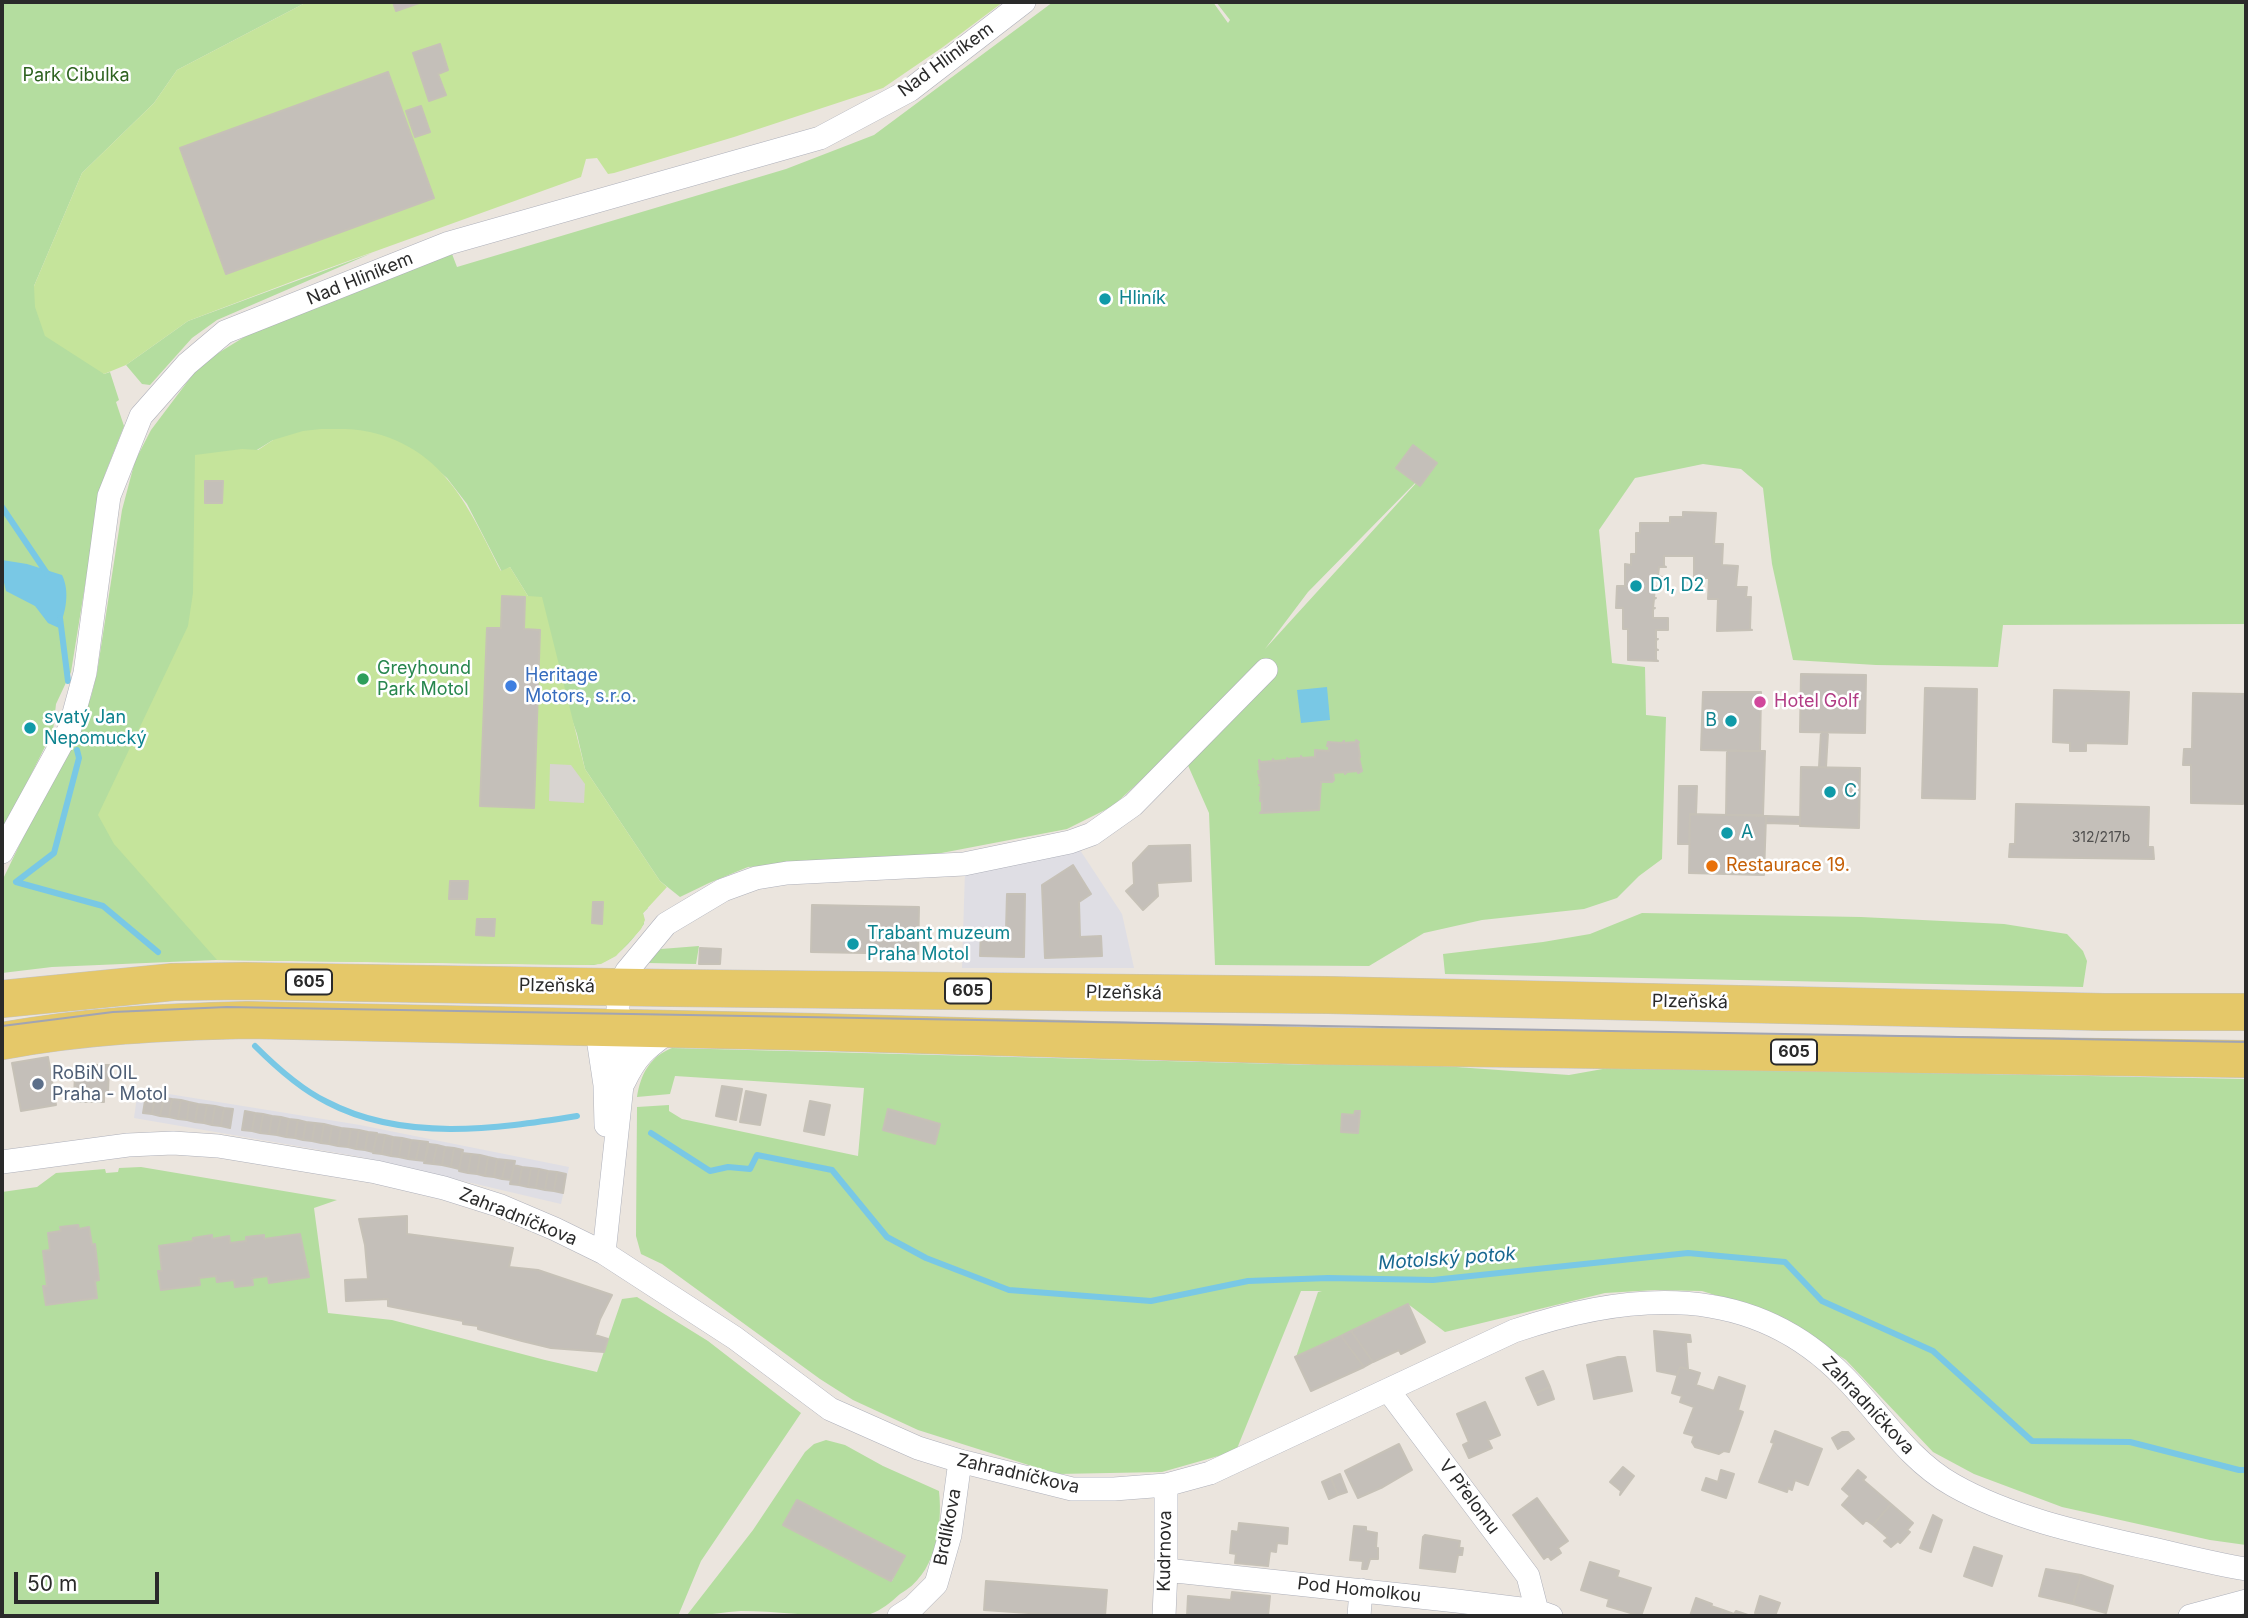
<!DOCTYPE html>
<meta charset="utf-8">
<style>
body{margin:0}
#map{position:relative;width:2248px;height:1618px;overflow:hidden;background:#ebe5de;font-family:Inter,sans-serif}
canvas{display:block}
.frame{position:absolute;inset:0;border:4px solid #2a2a2a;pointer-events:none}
.scale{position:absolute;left:14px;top:1572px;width:145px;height:32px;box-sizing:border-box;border:4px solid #2a2a2a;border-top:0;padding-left:9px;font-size:21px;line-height:24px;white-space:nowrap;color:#2a2a2a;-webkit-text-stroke:5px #fff;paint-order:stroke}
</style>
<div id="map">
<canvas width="2248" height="1618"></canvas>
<div class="frame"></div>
<div class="scale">50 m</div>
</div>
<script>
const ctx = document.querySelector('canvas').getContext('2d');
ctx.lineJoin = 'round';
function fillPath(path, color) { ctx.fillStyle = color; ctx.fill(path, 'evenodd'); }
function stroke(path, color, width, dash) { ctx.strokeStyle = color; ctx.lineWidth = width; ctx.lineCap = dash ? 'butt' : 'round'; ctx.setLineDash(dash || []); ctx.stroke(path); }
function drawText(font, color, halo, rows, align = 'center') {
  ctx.font = font + ' Inter,sans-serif'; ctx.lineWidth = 5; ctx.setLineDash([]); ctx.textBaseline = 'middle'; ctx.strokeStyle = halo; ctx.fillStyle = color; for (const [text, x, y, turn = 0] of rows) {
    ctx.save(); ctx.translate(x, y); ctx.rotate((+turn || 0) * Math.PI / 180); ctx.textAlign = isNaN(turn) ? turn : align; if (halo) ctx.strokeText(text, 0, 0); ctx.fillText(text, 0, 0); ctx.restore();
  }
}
const industrial = new Path2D(`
 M1080,850l42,64 12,54h-172l3,-97z
 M138,1089l222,36 209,42 -8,37 -200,-47 -227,-39z`);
const green = new Path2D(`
 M2,2h305l-130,68 -23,33 -72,70 -48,113 70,88 6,-2 9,28 -3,2 8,24 -19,48 -8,37 -26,161 -15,32 -3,27 -51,101z
 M1053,2h160l15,21 2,-3 -14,-18h1030v622l-243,1 -5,42 -122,-2 -83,-5 -21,-96 -9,-76 -22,-19 -38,-5 -68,14 -36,52 13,133 33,4 1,48 20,2 -4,142 -23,17 -22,22 -33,11 -102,11 -58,13 -55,33 -154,-1 -6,-152 -30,-68 -66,61 -46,23 -136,26 -183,12 -39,16 -29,14 -20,-16 -75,-112 -8,-35 -49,-138 -18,-29 -8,5 -35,-68 -20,-26 -27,-23 -24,-13 -123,-2 -21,13 396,455 -5,5 1,11c-12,17 -29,37 -50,41l-378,-5 -164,7 -50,6v-92l89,-184 6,-24 25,-163 13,-49 16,-31 43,-57 21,-18 39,-24 198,-77 5,13 329,-98 88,-34zM1418,480v1l-153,168 43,-57z
 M372,253l-155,67 -25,18 -42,47 -8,-1 -16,-19 62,-44z
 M1642,913l219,4 143,7 63,10 16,17 4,10 -4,26 -638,-13 -2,-20 100,-12 47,-8z
 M699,946l-3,18 -47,-1 1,-6 11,-8z
 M672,1048l645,17 83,-2 169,12 45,-8 632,12v466l-36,-5 -148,-33 -88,-33 -41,-22 -87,-92 -71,-46 -73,-23 -47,-1 -50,3 -160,39 -37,-28 -112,53 22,-65 4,-1h-21l-65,160 -74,21 -105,2 -139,-44 -65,-30 -33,-21 -158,-115 -21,-10 -5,-18 1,-129 32,-2v6l13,8 176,37 6,-68 -189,-12 -5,18 -33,3c4,-24 13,-40 35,-49zM1355,1111l5,1 -2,21 -17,-1 1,-18 12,1z
 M141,1167l196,33 -23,8 14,105 64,7 153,40 52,12 25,-73 15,-2 71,44 93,72 -100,148 -23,55h-676v-424l35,-5 19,-14 49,-4 1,4 12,-1 1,-4zM78,1225l1,4 10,-1 3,17h3l4,35 -4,1 2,17 -51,7 -2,-19h3l-4,-34 7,-2 -2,-17 13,-2 -1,-3zM299,1234l4,25h3l2,18 -38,6 -2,-7 -16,2 1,7 -18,2 -1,-7 -17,2 -1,-6 -17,2 1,7 -39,4 -3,-17 4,-1 -3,-25 34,-5v-3l18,-3 1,4 17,-3 1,7 16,-2v-4l18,-1v3z
 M826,1440l19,5 38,21 56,25c4,37 -4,84 -39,103 -3,2 -5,5 -8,7 -8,7 -19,13 -28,15 -38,2 -85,-5 -123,-5 -18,1 -36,5 -54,4l66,-85 52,-78 9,-8zM797,1500l107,55 -12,26 -108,-56z`);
const pitch = new Path2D(`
 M307,2h696l-60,45 -60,41 -149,49 -120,36 -6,1 -11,-16 -11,1 -5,18 -277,100 -116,44 -62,44 -22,9 -59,-38 -10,-29 -1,-21 48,-113 72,-70 23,-33z
 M321,429c16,0 33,-1 49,3 76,18 99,77 131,139l9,-4 18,29 14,1 43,172 75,112 7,6 -24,26 2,7 -4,9 -25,27 -15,8 -16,1 -368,-5 -103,-116 -16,-29 90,-189 5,-33 2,-138 47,-6 16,1 15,-10 30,-9z`);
const plaza = new Path2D(`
 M550,764l21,1 14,19 -1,19 -35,-2z`);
const water = new Path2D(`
 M2,560l25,4 35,11c8,16 4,37 -3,53l-11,-5 -13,-17 -29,-15 -4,-17z
 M1327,687l3,33 -29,3 -4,-33z`);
const stream = new Path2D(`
 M2,507l46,68
 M60,618l8,63
 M16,882l87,24 55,46
 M16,882l38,-29 25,-95 -2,-8
 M255,1046c21,21 45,43 72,56 76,40 169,27 250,14
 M651,1133l59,38 18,-4 22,2 7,-14 75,15 55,67 39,21 83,32 142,11 97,-20 80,-3 105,2 255,-27 97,9 37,39 111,50 99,90 98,1 109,28h7`);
const building = new Path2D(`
 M393,2h29l-26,9z
 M440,44l8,26 -10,4 8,21 -17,6 -16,-48z
 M388,72l46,126 -208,76 -46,-126z
 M421,106l9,26 -15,5 -9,-26z
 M1413,445l24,18 -17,23 -24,-18z
 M205,481h18l-1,22h-17z
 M1683,512l33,1 -2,31h9l-1,21 16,1 -2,21h11l-1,10h5l-1,32 2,1 -35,1 1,-32h-10l1,-21h-15v-22h-30v10l2,1h-7l-1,9 4,1h-7l-1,9 3,1 -2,1 -1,10h2l-2,1 -1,9h2l-2,1v9h15v12h-12v9h2l-2,1v9l2,1h-2v10l2,1 -30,-1v-31h-5v-21h-7l1,-22h8v-22l6,1v-11h5v-21h4v-10h30v-6h13z
 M502,596l23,1 -1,32 16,1 -6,178 -54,-2 7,-178h14z
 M1801,674l65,1 -1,58 -65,-1z
 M1925,688l52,1 -2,110 -53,-1z
 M2054,690l75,2 -2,52 -41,-1v8h-16v-8l-17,-1z
 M1703,692h58l-1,59 -59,-1z
 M2193,693l52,1 -2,110 -52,-1v-38h-8l1,-16h8z
 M1821,732l7,1 -2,34h-7z
 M1356,740l3,2 -1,2 2,13 -1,1 3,13 -4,2v-2l-11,1 -2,2v-2l-12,1 1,7 -2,2h-11l-2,28 -59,3 2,-2v-11l-2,1 1,-15 -2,-1h2l-3,-14h2l-1,-11 2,2 12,-1v-2l1,2 13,-1v-2l1,1 13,-1v-2l1,2 13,-1v-7l14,1v-6l-2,1 1,-4 14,1 2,-2v2l12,-1z
 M1727,751h38l-2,64h-37z
 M1801,767l59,1 -1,60 -59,-2z
 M1679,786h18l-1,28h-6l-1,30h-11z
 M2016,804l133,3 -1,40h5l1,12 -145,-2 1,-13h5z
 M1690,814l76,2 -2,59 -75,-2z
 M1766,816l34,1v7l-34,-1z
 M1190,845l1,36 -34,2 1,13 -15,14 -17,-19 8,-7 -1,-21 16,-17z
 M1073,865l18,29 -12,8 1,35 21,-1 1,20 -57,2 -3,-73z
 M450,881h18l-1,18h-18z
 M1007,894h18l-1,63 -44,-1 1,-27 25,1z
 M593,902h10l-1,22 -10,-1z
 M812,905l107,2 -1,47 -107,-2z
 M477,919h18l-1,17 -18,-1z
 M700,948l21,1 -1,15h-21z
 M48,1057l8,48 -35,6 -9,-48z
 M78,1065h31l-1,28 -4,1v8h-30l1,-31z
 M722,1086l20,3 -6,31 -20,-4z
 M746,1091l20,4 -6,30 -20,-3z
 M146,1095l9,1 -3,18 -9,-1z
 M155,1096l9,2 -4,18 -8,-2z
 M164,1098l8,1 -3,18 -9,-1z
 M172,1099l9,1 -3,19 -9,-2z
 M181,1100l8,2 -2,18 -9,-1z
 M810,1101l20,4 -6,30 -20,-4z
 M189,1102l9,2 -3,18 -8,-2z
 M198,1104l9,1 -3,18 -9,-1z
 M207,1105l8,1 -3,19 -8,-2z
 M215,1106l9,2 -3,18 -9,-1z
 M224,1108l9,1 -3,19 -9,-2z
 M888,1109l52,15 -5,20 -52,-14z
 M245,1111l10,2 -3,18 -10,-1z
 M1355,1111h5l-2,22 -17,-1 1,-18 12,1z
 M255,1113l8,1 -3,19 -8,-2z
 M263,1114l9,2 -3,18 -9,-1z
 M272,1116l9,1 -4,18 -8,-1z
 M281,1117l8,2 -3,18 -9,-2z
 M289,1119l9,1 -3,18 -9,-1z
 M298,1120l8,2 -3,18 -8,-2z
 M306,1122l9,1 -3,18 -9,-1z
 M315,1123l9,1 -3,19 -9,-2z
 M324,1124l8,2 -3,18 -8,-1z
 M332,1126l9,2 -3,18 -9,-2z
 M341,1128l10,1 -3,18 -10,-1z
 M351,1129l8,1 -3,19 -8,-2z
 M359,1130l9,2 -3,18 -9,-1z
 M368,1132l9,1 -4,19 -8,-2z
 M377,1134l8,1 -3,19 -9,-1z
 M385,1135l8,2 -2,19 -9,-2z
 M393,1137l9,1 -3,19 -8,-1z
 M402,1138l9,2 -3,19 -9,-2z
 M411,1140l9,1 -4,19 -8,-1z
 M420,1141l8,1 -3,19 -9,-1z
 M429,1144l8,1 -4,19 -9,-1z
 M437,1145l8,2 -3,18 -9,-1z
 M445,1147l9,1 -3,19 -9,-2z
 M454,1148l9,2 -4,19 -8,-2z
 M462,1153l9,1 -3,19 -9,-2z
 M471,1154l9,1 -3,19 -9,-1z
 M480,1155l8,2 -3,19 -8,-2z
 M488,1157l9,2 -3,18 -9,-1z
 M497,1159l9,1 -4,19 -8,-2z
 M506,1160l9,1 -4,19 -9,-1z
 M514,1165l8,2 -3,18 -9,-1z
 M522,1167l9,1 -3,19 -9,-2z
 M531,1168l8,1 -3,19 -8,-1z
 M539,1169l9,2 -3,19 -9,-2z
 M548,1171l9,1 -3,19 -9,-1z
 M557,1172l9,2 -3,19 -9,-2z
 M407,1216v18l106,14 -4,19 29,3 74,25 -12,24 -5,16 13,4 -4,13 -53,-4 -29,-7 -44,-12v-3l-15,-2v-3l-75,-15v-7l-42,2 -1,-21 23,-1 -3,-34 -6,-26z
 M78,1225l1,4 10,-2 3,18 3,-1 4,36 -4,1 2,17 -51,7 -3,-19h4l-4,-35 7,-1 -2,-17 13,-2 -1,-4z
 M300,1234l9,43 -40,6 -1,-7 -16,2 1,7 -18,2 -1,-7 -17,2 -1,-6 -17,2 1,7 -39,5 -3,-19h4l-3,-25 34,-5v-3l19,-3v4l17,-3 1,7 16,-2v-4l18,-2v4z
 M1408,1304l17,38 -24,12 -2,-4 -26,12 -22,-31z
 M1351,1331l22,31 -9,5 -23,-31z
 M1654,1331l36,4 1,7h-5l2,27 -8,-2 -3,8 -20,-4z
 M1341,1336l23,31 -53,24 -16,-34z
 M1618,1357h7l7,34 -38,8 -7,-34z
 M1680,1367l20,6 -4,12 18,6 5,-14 26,9 -7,24 5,2 -14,40 -5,-1 -5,3 -24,-7 -3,-5 2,-6 -10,-3 10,-26 -14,-5 2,-6 -10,-3z
 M1543,1371l7,16 -17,7 -7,-16z
 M1550,1387l4,12 -16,6 -5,-11z
 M1485,1402l15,33 -12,5 4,8 -23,10 -6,-13 6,-3 -12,-28z
 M1775,1431l47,18 -14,36 -13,-5 -3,10 -4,-2 -1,4 -28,-10 15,-39 -3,-1z
 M1842,1432h6l6,7 -16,10 -6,-11z
 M1399,1444l13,26 -29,17 -25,11 -13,-27z
 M1623,1467l11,9 -14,19 1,-4 -11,-9z
 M1721,1470l13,4 -8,24 -24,-8 4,-12 12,4z
 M1858,1470l8,7 -3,3 28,24 -18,21 -7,-5 -3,4 -21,-19 8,-9 -8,-7z
 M1340,1474l7,18 -9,3 -7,-17z
 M1331,1478l7,17 -9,4 -7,-17z
 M1537,1498l31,43 -10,7 3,5 -10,7 -3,-4 -4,3 -31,-44z
 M797,1500l108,56 -14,25 -108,-56z
 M1891,1504l22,19 -6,7 3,2 -10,11 -2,-2 -7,6 -7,-6 4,-3 -15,-13z
 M1933,1515l9,5 -11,32 -11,-4z
 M1239,1523l49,5 -1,16 -10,-1 -1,9 -6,-1 -2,15 -33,-3 1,-9 -6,-1 2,-22 6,1z
 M1354,1526l12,1v4l11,2 -1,15h2v11h-8l-3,10h-5l1,-8 -13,-1z
 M1425,1535l35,6 -1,7h4l-1,7h-4l-3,17 -35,-4 3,-31z
 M1974,1547l28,9 -10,30 -28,-10z
 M1590,1562l29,9 -2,6 34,11 -10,28 -34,-10 2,-7 -28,-9z
 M2046,1569l35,6 -8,29 -34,-8z
 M2081,1575l32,11 -7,27 -33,-9z
 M986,1581l121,9 -2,26h-32l-89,-6z
 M1232,1592l38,4 -2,20h-81l1,-20 43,4z
 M1760,1596l20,7 -5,13h-11l-9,-3z
 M1696,1598l16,6 -1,2 12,4 -2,6h-31z
 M1723,1610l11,4 2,-3 15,5h-30z`);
const street = new Path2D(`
 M2,852l68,-124 15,-55 24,-177 32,-80 46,-52 38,-32 224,-89 371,-105 90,-48 114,-88
 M624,1082c13,-28 23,-34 47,-52
 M606,1125l-1,-40 -6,-40 14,-24
 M2,1162l126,-17 45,-2 45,3 158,26 68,16 57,18 54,23 49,24 131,85 95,71 88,39 42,13 112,28h42l52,-4 44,-12 304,-142c117,-40 238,-49 330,46 36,36 63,82 109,108 60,34 133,49 200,64 31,7 62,15 93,20
 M604,1253l18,-168v-37l-4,-34v-27l9,-16 39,-47 57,-34 33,-12 31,-5 177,-9 106,-22 22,-8 41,-29 133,-135
 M1388,1390l140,186 9,35
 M1166,1570l291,31 80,10 14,5
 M899,1616l14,-9 23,-23 14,-49 10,-74
 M1164,1616l2,-46v-85
 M1359,1616l2,-26
 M2190,1616l56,-15`);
const primary = new Path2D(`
 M2,999l171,-17 72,-1 427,7 656,7 776,17h142
 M2,1041c81,-15 163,-19 245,-21l570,12 500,14 929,13`);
const tram = new Path2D(`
 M2,1026l111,-14 114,-5 2019,35`);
const markers = [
 [1105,299,7,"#0f9aa8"],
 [1636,586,7,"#0f9aa8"],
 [363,679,7,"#2e9e5b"],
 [511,686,7,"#3f7fe0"],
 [1760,702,7,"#d1479c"],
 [1731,721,7,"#0f9aa8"],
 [30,728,7,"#0f9aa8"],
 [1830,792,7,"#0f9aa8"],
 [1727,833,7,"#0f9aa8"],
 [1712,866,7,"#e8710a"],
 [853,944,7,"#0f9aa8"],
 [38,1084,7,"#5c6f8a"]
];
const numberNames = [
 ["312/217b",2101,838]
];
const shields = [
 [309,982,46],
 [968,991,46],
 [1794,1052,46]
];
const shieldNames = [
 ["605",309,982],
 ["605",968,991],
 ["605",1794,1052]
];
const streetNames = [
 ["Nad Hliníkem",946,60,-36],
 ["Nad Hliníkem",360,279,-22],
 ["Plzeňská",557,986,1],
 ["Plzeňská",1124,993,1],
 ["Plzeňská",1690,1002,1],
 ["Zahradníčkova",518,1217,22],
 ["Zahradníčkova",1868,1406,47],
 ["Zahradníčkova",1018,1474,13],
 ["V Přelomu",1469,1497,53],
 ["Brdlíkova",948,1527,-79],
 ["Kudrnova",1165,1551,-89],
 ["Pod Homolkou",1359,1590,6]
];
const parkNames = [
 ["Park Cibulka",76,76]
];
const cultureNames = [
 ["Hliník",1119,299],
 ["D1, D2",1650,586],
 ["svatý Jan",44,718],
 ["Nepomucký",44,739],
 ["B",1717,721,"right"],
 ["C",1844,792],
 ["A",1741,833],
 ["Trabant muzeum",867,934],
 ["Praha Motol",867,955]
];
const leisureNames = [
 ["Greyhound",377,669],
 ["Park Motol",377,690]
];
const shopNames = [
 ["Heritage",525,676],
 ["Motors, s.r.o.",525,697]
];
const hotelNames = [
 ["Hotel Golf",1774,702]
];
const foodNames = [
 ["Restaurace 19.",1726,866]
];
const serviceNames = [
 ["RoBiN OIL",52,1074],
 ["Praha - Motol",52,1095]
];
const waterNames = [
 ["Motolský potok",1447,1259,-4]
];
fillPath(industrial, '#dfdee4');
fillPath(green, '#b4dd9f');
fillPath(pitch, '#c5e49b');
fillPath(plaza, '#d8d4d0');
fillPath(water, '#79c8e5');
stroke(stream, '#79c8e5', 6);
fillPath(building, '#c4bfb9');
stroke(building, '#c6c1b7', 2);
stroke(street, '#aeb0ba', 24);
stroke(primary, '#c3c3c3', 38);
stroke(street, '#fff', 23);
stroke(primary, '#e5c869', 37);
stroke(tram, '#a1a4b3', 2);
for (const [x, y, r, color] of markers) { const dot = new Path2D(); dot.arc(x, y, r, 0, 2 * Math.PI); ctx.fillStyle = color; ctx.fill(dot); stroke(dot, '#fff', 2.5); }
drawText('14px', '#504f4e', null, numberNames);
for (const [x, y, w] of shields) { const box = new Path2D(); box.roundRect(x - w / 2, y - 12.5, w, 25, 5); ctx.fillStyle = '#fff'; ctx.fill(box); stroke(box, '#2a2a2a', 2); }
drawText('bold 16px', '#2a2a2a', null, shieldNames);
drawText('18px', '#2a2a2a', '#fff', streetNames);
drawText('18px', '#2e6220', '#fff', parkNames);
drawText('18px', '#0d838f', '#fff', cultureNames, 'left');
drawText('18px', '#27864d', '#fff', leisureNames, 'left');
drawText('18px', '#366cbe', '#fff', shopNames, 'left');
drawText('18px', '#b23c85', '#fff', hotelNames, 'left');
drawText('18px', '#c56008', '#fff', foodNames, 'left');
drawText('18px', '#4e5e75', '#fff', serviceNames, 'left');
drawText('italic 19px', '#186890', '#fff', waterNames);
</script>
